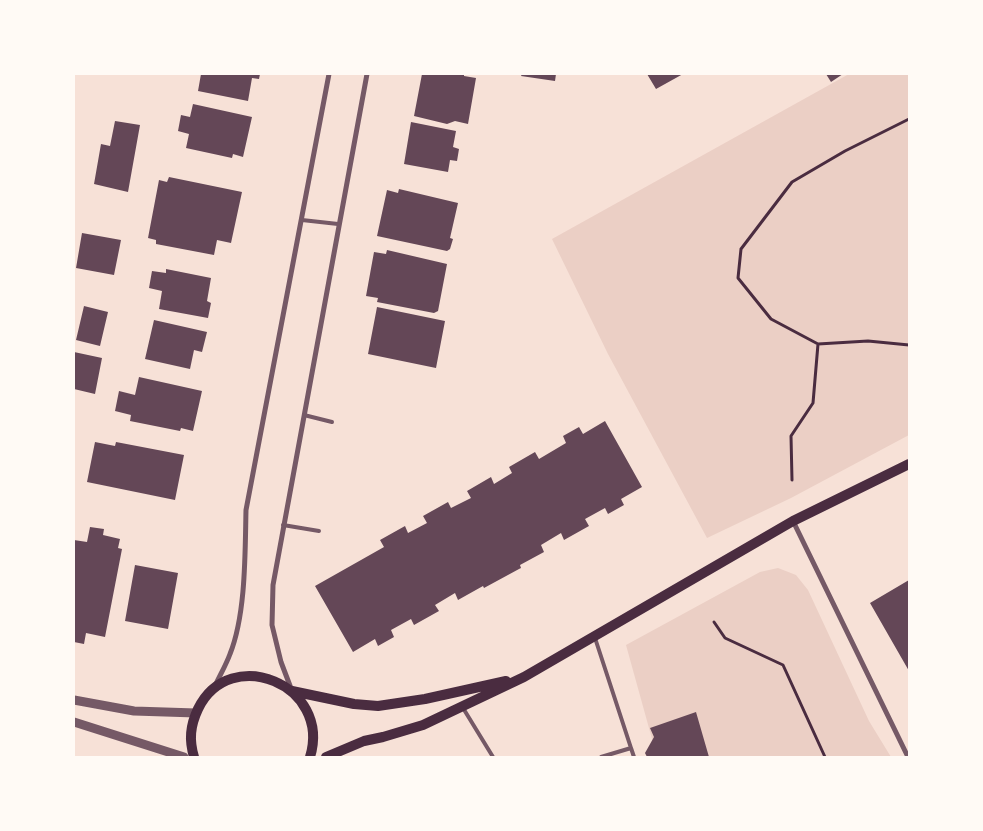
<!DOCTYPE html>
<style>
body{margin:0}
#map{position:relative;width:983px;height:831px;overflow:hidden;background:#f7e1d7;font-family:Rubik,sans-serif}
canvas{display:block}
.frame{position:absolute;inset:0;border:75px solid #fffaf5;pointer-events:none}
</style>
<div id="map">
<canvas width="983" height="831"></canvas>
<div class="frame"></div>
</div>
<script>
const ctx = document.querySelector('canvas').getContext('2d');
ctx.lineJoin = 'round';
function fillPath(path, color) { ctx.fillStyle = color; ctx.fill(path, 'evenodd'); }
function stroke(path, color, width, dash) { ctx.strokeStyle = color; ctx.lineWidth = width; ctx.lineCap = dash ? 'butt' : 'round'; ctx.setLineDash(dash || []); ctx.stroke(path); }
const green = new Path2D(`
 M849,74h60v361l-118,63 -84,40 -99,-184 -56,-115z
 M778,568l18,7 12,15 61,131 22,36h-234l-31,-112 134,-73z`);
const building = new Path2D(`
 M201,74h59l-1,5 -7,-1 -4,23 -50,-10z
 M422,74h42v2l12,2 -8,46 -13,-3 -8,3 -33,-8z
 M522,74h34l-1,7 -34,-5z
 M647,74h36l-27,15z
 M826,74h17l-12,8z
 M193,104l59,13 -9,40 -10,-3 -1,4 -46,-10 3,-14 -11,-3 3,-16 9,2z
 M115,121l25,4 -12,67 -34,-8 7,-40 9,2z
 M411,122l45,9 -3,16 6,2 -2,12 -7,-1 -2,12 -44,-8z
 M169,177l73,15 -11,51 -14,-3 -3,15 -58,-11v-4l-8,-2 11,-58 8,2z
 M399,189l59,14 -8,35 3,1 -3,10 -3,2 -70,-15 10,-46 11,3z
 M82,233l39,7 -7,35 -38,-7z
 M387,250l60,14 -9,47 -4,2 -57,-11 1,-4 -12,-2 8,-44 12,2z
 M166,269l45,9 -4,23 4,2 -3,15 -49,-9 3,-18 -13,-3 3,-17 14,2z
 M84,306l24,6 -8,34 -24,-6z
 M377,307l68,14 -9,47 -68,-14z
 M154,320l53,12 -5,20 -8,-2 -4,19 -45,-10z
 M74,352l28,6 -7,36 -21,-5z
 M139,377l63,14 -9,40 -12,-3 -1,3 -50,-10 1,-6 -16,-4 4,-20 16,4z
 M605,421l37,66 -21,12 3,6 -16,9 -3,-6 -20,11 4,7 -25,14 -3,-7 -20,12 3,7 -24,13 1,3 -2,1 -35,19 -1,-2 -25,14 -3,-7 -20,12 4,6 -25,14 -3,-6 -20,11 3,7 -16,9 -3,-7 -22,13 -38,-66 69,-39 -4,-7 25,-14 3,7 19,-10 -4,-7 25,-14 3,6 20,-10 -4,-7 24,-14 3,7 18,-11 -3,-6 26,-15 4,7 27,-16 -3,-7 16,-9 4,7z
 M95,442l20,4 1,-4 68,13 -9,45 -88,-18z
 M90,527l14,2 -1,6 17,4 -2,9 4,1 -17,88 -19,-4 -2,11 -10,-2v-102l13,2z
 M135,565l43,8 -10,56 -43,-8z
 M909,580v91l-39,-68z
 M696,712l13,45h-62l-2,-4 9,-16 -4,-9z`);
const path = new Path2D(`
 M909,119l-64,32 -53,31 -51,67 -3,29 33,41 47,25 50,-3 41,4
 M792,480l-1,-44 22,-33 5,-59
 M714,622l11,16 58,27 42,92`);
const service = new Path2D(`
 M302,220l36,4
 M304,415l28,7
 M283,525l36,6
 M595,638l36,110 -30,9
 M463,708l30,49
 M631,748l3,9`);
const minor = new Path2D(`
 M793,521l115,236
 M215,686c5,-11 11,-21 15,-32 16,-40 15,-101 16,-144l83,-436
 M292,691l-11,-29 -9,-37 1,-40 94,-511`);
const tertiary = new Path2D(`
 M74,700l60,11 62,2
 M74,722l110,35`);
const secondary = new Path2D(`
 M292,691l62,13 24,2 47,-7 81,-18
 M194,757c-5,-17 -4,-31 4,-48 32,-66 134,-24 112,48
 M326,757l38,-16 19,-4 40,-12 101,-48 269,-156 116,-57`);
fillPath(green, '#ebcfc5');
fillPath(building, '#644757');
stroke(path, '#4a2c40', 3);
stroke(service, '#755966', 4);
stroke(minor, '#755966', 5);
stroke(tertiary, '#755966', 9);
stroke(secondary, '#4a2c40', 10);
</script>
